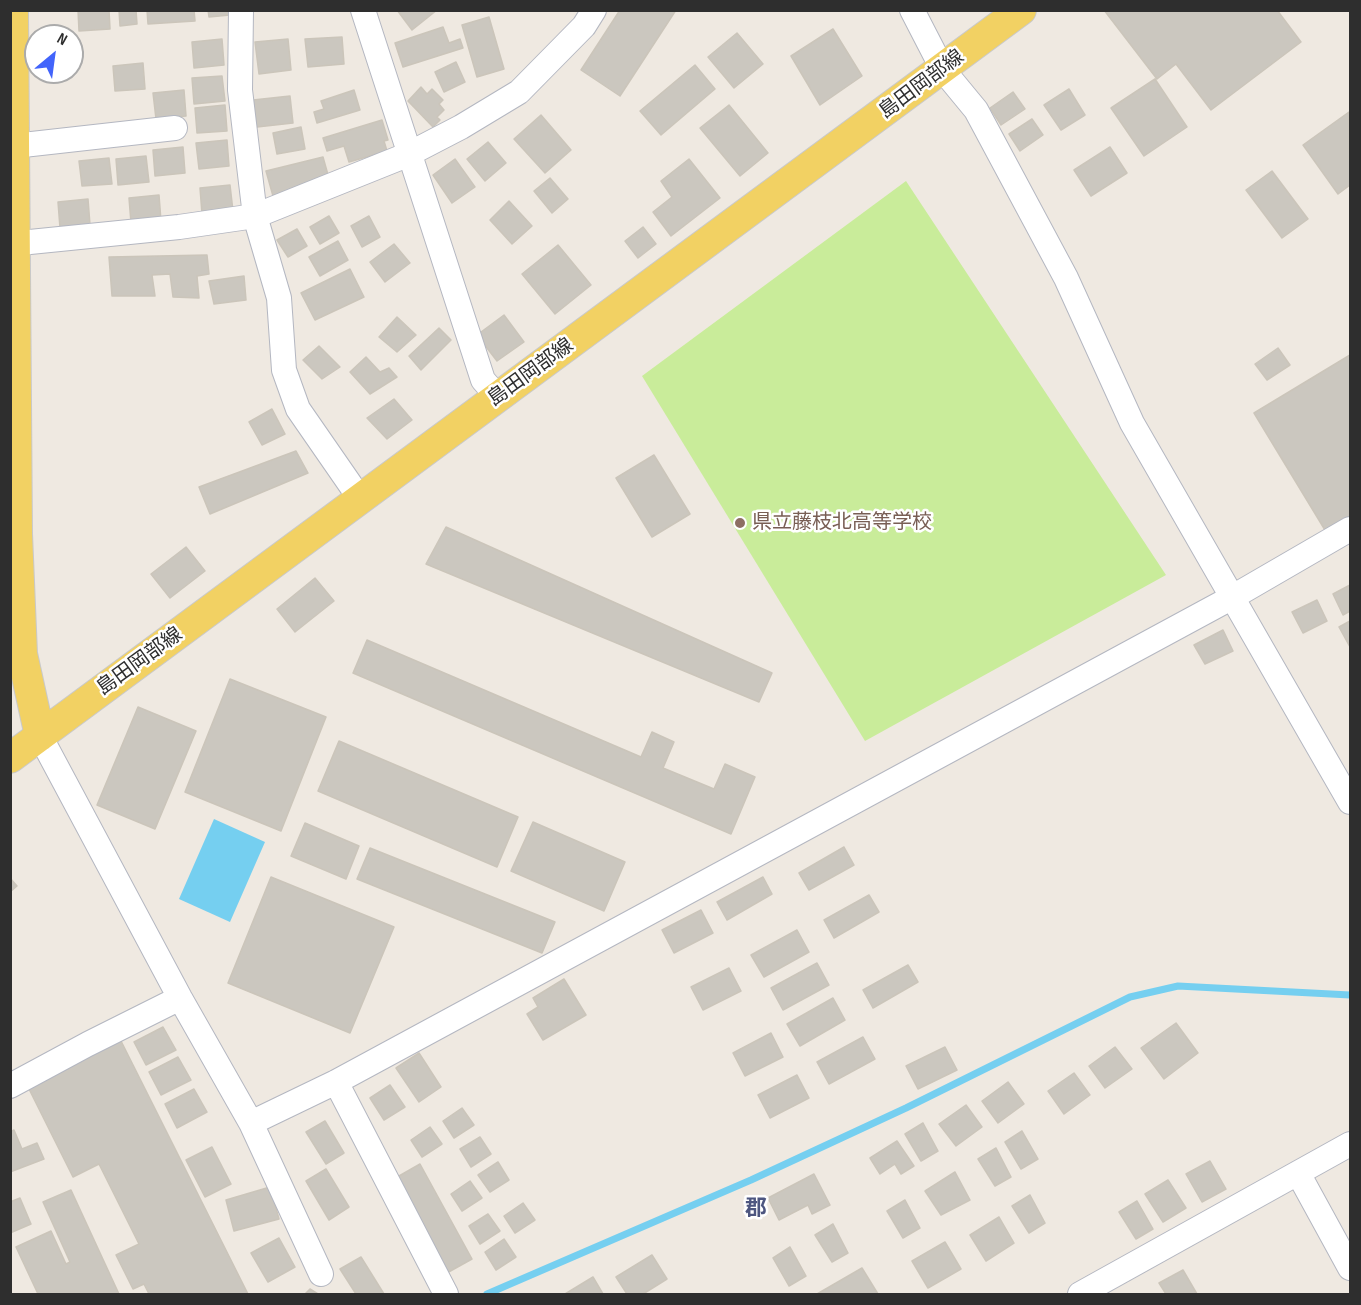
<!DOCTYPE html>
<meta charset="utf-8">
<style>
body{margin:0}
#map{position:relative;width:1361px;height:1305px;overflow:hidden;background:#efe9e1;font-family:"Sofia Sans Condensed",sans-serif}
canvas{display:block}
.frame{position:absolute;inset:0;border:12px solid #2e2e2e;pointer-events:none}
.north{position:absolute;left:24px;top:24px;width:60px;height:60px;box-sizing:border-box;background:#fff;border:2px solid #ababab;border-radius:50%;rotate:29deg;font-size:16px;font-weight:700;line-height:24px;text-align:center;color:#2e2e2e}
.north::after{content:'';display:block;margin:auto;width:21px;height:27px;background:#4264fb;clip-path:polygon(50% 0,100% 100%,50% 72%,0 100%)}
</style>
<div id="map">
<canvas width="1361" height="1305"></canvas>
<div class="frame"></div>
<div class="north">N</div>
</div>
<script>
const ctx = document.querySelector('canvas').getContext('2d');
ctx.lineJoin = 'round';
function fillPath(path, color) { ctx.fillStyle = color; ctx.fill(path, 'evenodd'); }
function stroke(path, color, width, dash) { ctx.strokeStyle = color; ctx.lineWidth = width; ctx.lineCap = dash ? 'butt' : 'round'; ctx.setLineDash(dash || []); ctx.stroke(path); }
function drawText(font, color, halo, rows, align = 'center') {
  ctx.font = font + ' "Sofia Sans Condensed","Noto Sans JP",sans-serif'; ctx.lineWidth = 5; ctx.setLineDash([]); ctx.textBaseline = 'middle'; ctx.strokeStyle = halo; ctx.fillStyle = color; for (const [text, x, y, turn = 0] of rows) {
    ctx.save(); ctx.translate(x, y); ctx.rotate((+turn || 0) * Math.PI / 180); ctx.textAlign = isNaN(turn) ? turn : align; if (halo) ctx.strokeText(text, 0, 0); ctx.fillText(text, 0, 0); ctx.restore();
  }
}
const pitch = new Path2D(`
 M906,181l260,394 -301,166 -223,-365z`);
const water = new Path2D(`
 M214,819l51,23 -35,80 -51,-23z`);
const stream = new Path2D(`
 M487,1294l264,-114 155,-72 224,-111 48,-11 172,9`);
const building = new Path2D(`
 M78,10h31l1,19 -31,2z
 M119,10h17l1,14 -17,2z
 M147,10h47l1,11 -47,3z
 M208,10h22v5l-21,2z
 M397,10h40l-25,20z
 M620,10h56l-56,86 -39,-26z
 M1104,10h173l24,32 -90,68 -35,-46 -19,15z
 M489,17l15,52 -27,8 -15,-52z
 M443,27l6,16 11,-4 3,9 -60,19 -8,-24z
 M833,29l29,47 -42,29 -29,-49z
 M737,33l26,31 -29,24 -26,-31z
 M342,37l2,27 -36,3 -3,-28z
 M222,39l2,26 -30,3 -2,-26z
 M288,39l3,31 -32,4 -4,-32z
 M456,62l9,20 -21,10 -9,-20z
 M143,63l2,26 -30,2 -2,-25z
 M695,65l20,24 -54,46 -21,-24z
 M222,76l3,25 -31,3 -2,-26z
 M1155,79l32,48 -43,29 -33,-48z
 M421,87l6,7 5,-5 11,11 -4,4 5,6 -7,7 3,3 -7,7 -25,-26z
 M1069,89l16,26 -24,15 -17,-25z
 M184,90l2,26 -30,3 -3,-26z
 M354,90l6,20 -43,13 -3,-11 10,-3 -3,-8z
 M1013,92l12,17 -24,16 -11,-17z
 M290,96l3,27 -36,4 -4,-27z
 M225,105l2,26 -30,2 -2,-25z
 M729,105l39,48 -28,23 -40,-48z
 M1349,112l1,73 -12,9 -35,-49z
 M541,115l30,35 -26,23 -31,-34z
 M1032,119l11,16 -23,16 -11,-17z
 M382,120l6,20 -4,1 3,10 -38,11 -5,-16 -17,5 -4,-13z
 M301,127l4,22 -28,5 -4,-21z
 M227,140l2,26 -30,3 -3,-26z
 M488,142l18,21 -21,18 -18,-22z
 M183,147l2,26 -30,3 -2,-26z
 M1110,147l17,26 -36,23 -17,-26z
 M146,156l3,26 -31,3 -2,-26z
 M323,157l7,25 -57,14 -7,-25z
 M109,158l3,26 -30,2 -3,-25z
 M455,159l20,28 -23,16 -19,-28z
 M689,159l31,39 -49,38 -18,-24 19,-15 -11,-16z
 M1272,171l36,48 -26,19 -36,-48z
 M550,178l18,21 -16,14 -18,-22z
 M230,185l3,26 -31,3 -2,-26z
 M159,195l2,26 -30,2 -2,-25z
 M88,199l2,26 -30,3 -2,-26z
 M509,201l23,25 -20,18 -22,-24z
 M329,216l10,17 -19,11 -10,-17z
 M369,216l11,21 -18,10 -11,-21z
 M643,227l13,17 -18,14 -13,-17z
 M297,229l10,17 -19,11 -11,-17z
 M338,241l10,19 -28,16 -11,-19z
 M394,244l16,19 -25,19 -15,-20z
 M558,245l33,40 -36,29 -33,-40z
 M207,255l2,19 -12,2 2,22 -26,-1 -3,-23 -18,1 3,21h-43l-3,-39z
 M350,269l14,28 -49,23 -14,-27z
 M244,276l2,24 -32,4 -5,-23z
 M504,315l20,27 -27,19 -20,-26z
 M397,317l19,18 -19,17 -18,-15z
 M439,328l12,12 -30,30 -12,-14z
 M319,346l21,21 -18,12 -19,-19z
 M1278,348l12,17 -23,15 -12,-16z
 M1350,355v166l-22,14 -74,-122z
 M366,357l14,15 9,-4 8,9 -27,17 -20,-22z
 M394,399l18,21 -25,19 -20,-21z
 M272,409l13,25 -23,11 -13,-23z
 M296,451l12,22 -98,41 -11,-27z
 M654,455l36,59 -38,23 -36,-59z
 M446,527l326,146 -13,29 -333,-138z
 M186,547l19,24 -35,27 -19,-24z
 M315,578l19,23 -39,31 -18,-23z
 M1350,585v26l-7,4 -10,-21z
 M1317,600l10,21 -24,12 -11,-21z
 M1350,621v26l-11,-20z
 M1223,630l10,21 -28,13 -11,-19z
 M367,640l274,117 11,-25 22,10 -11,26 51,21 11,-25 30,13 -24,57 -378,-161z
 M230,679l96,38 -45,114 -96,-39z
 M138,707l58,24 -41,98 -58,-24z
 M339,741l179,76 -21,50 -179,-76z
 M533,822l92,40 -21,49 -93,-40z
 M305,823l54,23 -13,33 -55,-23z
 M844,847l10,18 -45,25 -10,-17z
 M370,848l185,74 -13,31 -185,-74z
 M271,877l123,50 -44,106 -122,-50z
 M763,877l9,17 -45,26 -10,-18z
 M10,878l7,8 -7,6z
 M869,895l10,17 -45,26 -10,-18z
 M701,910l12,23 -39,20 -12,-23z
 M797,930l12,22 -45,25 -13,-22z
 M817,963l12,22 -46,25 -12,-22z
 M908,965l10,17 -45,26 -10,-18z
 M729,968l12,23 -38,19 -12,-23z
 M564,979l22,36 -43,25 -16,-26 11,-7 -5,-9z
 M833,998l12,22 -45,26 -13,-22z
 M1176,1023l22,30 -34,26 -23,-31z
 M163,1027l13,23 -30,15 -12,-23z
 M771,1033l12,24 -38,19 -12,-23z
 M863,1037l12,22 -46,25 -12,-22z
 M120,1039l128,255h-99l-5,-10 -11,5 -17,-34 23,-11 -40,-80 -26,13 -46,-92z
 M945,1047l12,23 -39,19 -12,-23z
 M1115,1047l17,22 -27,19 -16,-22z
 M419,1053l22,34 -22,15 -23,-34z
 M178,1057l13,23 -30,15 -12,-23z
 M1074,1073l16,22 -26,19 -16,-23z
 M797,1075l12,23 -39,20 -12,-23z
 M1008,1082l16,22 -26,19 -16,-22z
 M390,1085l15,22 -21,13 -14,-22z
 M194,1089l13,23 -30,16 -12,-24z
 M966,1105l16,22 -26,19 -17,-22z
 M462,1108l12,17 -20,13 -11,-17z
 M325,1121l19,32 -18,11 -20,-32z
 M923,1123l15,28 -17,10 -16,-27z
 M430,1127l12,17 -20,13 -11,-17z
 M14,1130l8,19 15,-6 7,16 -34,13v-40z
 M1022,1131l16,28 -17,10 -16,-27z
 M480,1137l11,17 -20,13 -11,-18z
 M897,1141l17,25 -13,8 -6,-10 -15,10 -10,-16z
 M212,1147l19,37 -26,13 -19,-37z
 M996,1148l15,29 -16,9 -17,-27z
 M1210,1161l16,28 -24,13 -16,-28z
 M498,1162l11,18 -19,12 -12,-17z
 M420,1164l52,95 -27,15 -53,-94z
 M326,1169l23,38 -20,13 -23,-39z
 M955,1172l15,28 -29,15 -16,-24z
 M814,1174l16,31 -18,9 -4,-9 -29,15 -11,-22z
 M1168,1180l18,28 -23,14 -18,-28z
 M470,1181l12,17 -20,13 -11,-17z
 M270,1187l9,32 -45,12 -8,-31z
 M71,1190l48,104h-81l-22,-47 35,-16 15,33 4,-2 -27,-60z
 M1030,1195l15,28 -16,10 -17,-27z
 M20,1198l11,26 -21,9v-31z
 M905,1200l15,28 -17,10 -16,-27z
 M1137,1201l16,28 -17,10 -17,-27z
 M523,1203l12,17 -20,13 -11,-17z
 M488,1214l12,17 -20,13 -11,-18z
 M999,1217l15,26 -28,18 -16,-26z
 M833,1224l15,29 -16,9 -17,-27z
 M279,1238l16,29 -27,15 -17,-29z
 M504,1239l12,18 -20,13 -11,-18z
 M945,1242l16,27 -33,19 -16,-27z
 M790,1247l16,29 -17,10 -16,-28z
 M652,1255l15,24 -24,15h-16l-11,-17z
 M361,1257l23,37h-28l-16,-25z
 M862,1268l16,26h-61z
 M1183,1270l14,24h-31l-7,-11z
 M593,1277l10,17h-38z
 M310,1289l8,5h-13z`);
const minor = new Path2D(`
 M241,10l-1,80 15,126 24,82 5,72 14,39 63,91
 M363,10l120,370 15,17
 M912,10l31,60 33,40 90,168 66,145 218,379
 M14,146l161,-18
 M10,244l169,-17 76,-11 152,-61 54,-28 58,-35 65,-66 10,-16
 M40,736l140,262 71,125 70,151
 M336,1082l110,212
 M10,1086l78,-42 92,-46
 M251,1123l85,-41 895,-484 119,-69
 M1298,1173l52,95
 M1080,1294l270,-150`);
const major = new Path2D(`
 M13,10l4,524 5,120 18,82
 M10,758l1011,-748`);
const markers = [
 [740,523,6,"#8d6e63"]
];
const streetNames = [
 ["島田岡部線",922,85,-37],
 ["島田岡部線",531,373,-36],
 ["島田岡部線",140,662,-36]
];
const educationNames = [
 ["県立藤枝北高等学校",752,523]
];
const quarterNames = [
 ["郡",756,1209]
];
fillPath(pitch, '#c9ec9a');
fillPath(water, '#75cff0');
stroke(stream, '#75cff0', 7);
fillPath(building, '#cbc7bf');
stroke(building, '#cbc5ba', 1.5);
stroke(minor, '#b4b7c1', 26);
stroke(major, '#c9c9c9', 32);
stroke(minor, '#fff', 24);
stroke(major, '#f2d163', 30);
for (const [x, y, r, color] of markers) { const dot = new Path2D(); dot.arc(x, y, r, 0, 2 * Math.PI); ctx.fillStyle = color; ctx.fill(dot); stroke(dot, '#fff', 2); }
drawText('20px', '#2e2e2e', '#fff', streetNames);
drawText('20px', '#785e54', '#fff', educationNames, 'left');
drawText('bold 22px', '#4d5680', '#fff', quarterNames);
</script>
